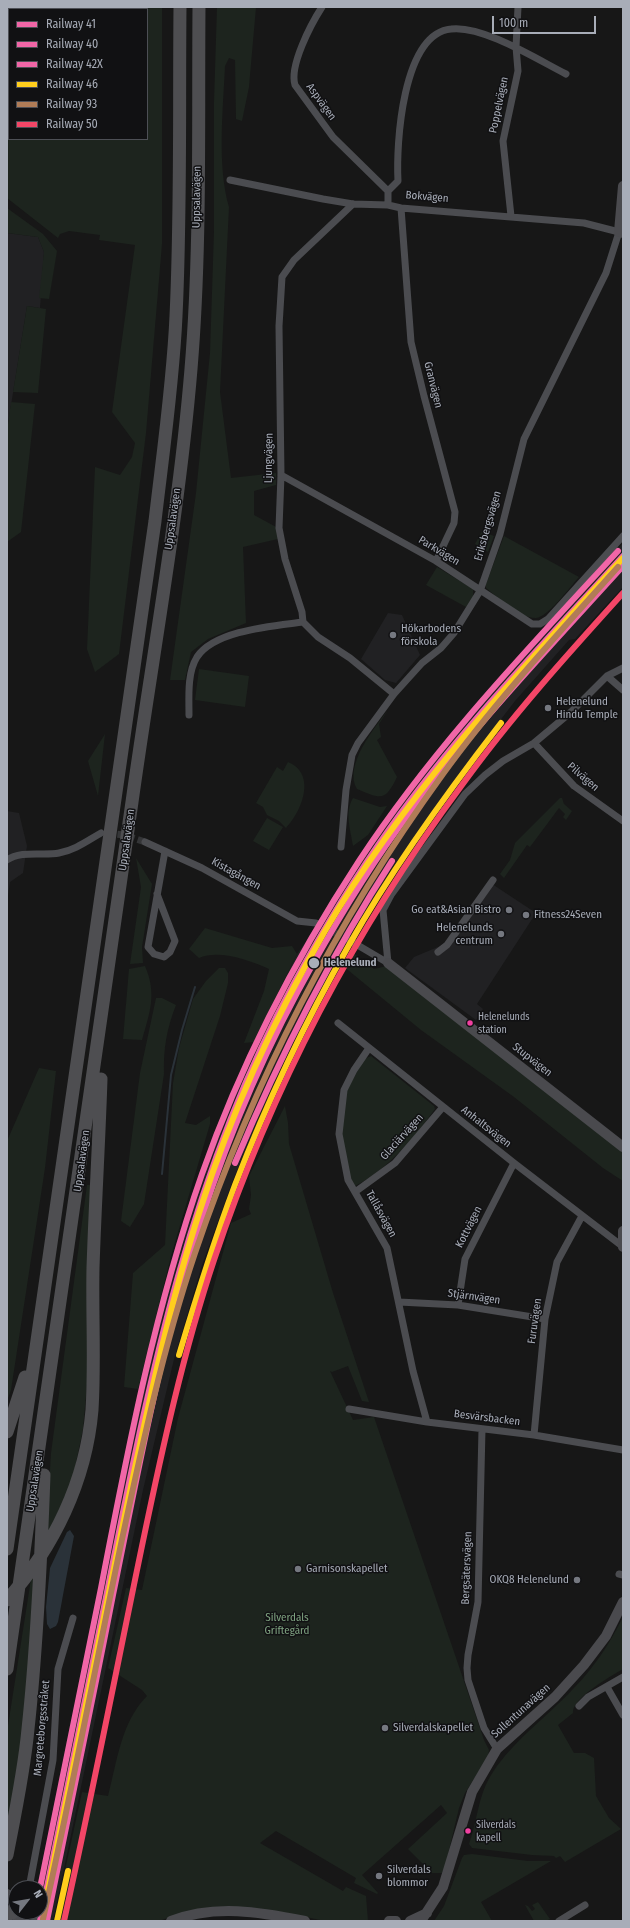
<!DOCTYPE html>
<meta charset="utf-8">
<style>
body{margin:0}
#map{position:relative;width:630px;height:1928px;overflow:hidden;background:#171717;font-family:"Fira Sans Condensed",sans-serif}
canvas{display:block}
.frame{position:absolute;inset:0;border:8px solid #a8adb8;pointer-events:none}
.legend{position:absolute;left:8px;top:8px;width:140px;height:132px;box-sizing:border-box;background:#111113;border:1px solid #4d4f55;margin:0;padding:5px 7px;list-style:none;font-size:12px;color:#a8adb8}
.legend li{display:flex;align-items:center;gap:8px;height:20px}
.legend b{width:20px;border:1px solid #4d4f55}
.north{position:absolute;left:8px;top:1880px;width:40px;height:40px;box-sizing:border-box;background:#111113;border:1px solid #4d4f55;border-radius:50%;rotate:59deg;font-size:11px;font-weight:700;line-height:16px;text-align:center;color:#a8adb8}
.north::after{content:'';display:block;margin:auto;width:14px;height:18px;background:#757880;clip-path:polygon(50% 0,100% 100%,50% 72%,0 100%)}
.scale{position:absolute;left:492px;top:16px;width:104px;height:18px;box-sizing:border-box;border:2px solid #a8adb8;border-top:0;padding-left:5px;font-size:12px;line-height:14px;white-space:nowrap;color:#a8adb8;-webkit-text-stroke:3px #111113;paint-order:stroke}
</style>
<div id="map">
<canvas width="630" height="1928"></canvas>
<div class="frame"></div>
<ul class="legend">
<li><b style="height:5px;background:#f166a7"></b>Railway 41</li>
<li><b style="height:5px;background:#f166a7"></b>Railway 40</li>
<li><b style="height:5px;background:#f166a7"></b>Railway 42X</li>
<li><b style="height:5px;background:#ffce1d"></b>Railway 46</li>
<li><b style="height:5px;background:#b07c57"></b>Railway 93</li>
<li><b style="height:5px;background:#f34667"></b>Railway 50</li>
</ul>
<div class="north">N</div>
<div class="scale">100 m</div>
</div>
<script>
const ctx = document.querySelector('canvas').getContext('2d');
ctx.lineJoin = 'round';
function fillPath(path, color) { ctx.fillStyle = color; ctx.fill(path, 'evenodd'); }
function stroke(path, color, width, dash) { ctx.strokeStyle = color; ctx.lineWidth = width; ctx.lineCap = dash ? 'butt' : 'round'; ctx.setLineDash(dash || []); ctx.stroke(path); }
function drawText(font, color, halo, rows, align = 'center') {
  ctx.font = font + ' "Fira Sans Condensed",sans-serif'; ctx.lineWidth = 3; ctx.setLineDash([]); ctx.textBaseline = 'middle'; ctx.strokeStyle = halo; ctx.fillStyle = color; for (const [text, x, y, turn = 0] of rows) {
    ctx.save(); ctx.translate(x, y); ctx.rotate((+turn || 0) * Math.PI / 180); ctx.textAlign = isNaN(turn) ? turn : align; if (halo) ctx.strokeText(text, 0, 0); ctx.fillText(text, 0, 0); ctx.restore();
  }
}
const built = new Path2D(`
 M7,233l31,4 6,15 -4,56 -13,-2 -20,124z
 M623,543v44l-48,52 -6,1 -54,61 -57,74 -57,81 -49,76 -64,121 -55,127 -31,85 -28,94 -31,131 -90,431h-23l2,-9h8v-24h-3l100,-487 37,-143 53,-154 27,-62 43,-88 18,-25 26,-45 53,-76 42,-54 65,-77z
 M388,613l14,2 18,40 -24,28 -11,-3 -24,-21z
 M7,811l12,2 8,33 -4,27 -13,9 -3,20z
 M489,882l47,31 -59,91 6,5 -7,11 -71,-52 9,-11 31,-13z`);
const green = new Path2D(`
 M7,7h155v237l-16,189 -27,221 -24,18 -8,-23 8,-182 25,8 12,-18 3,-14 -23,-31 23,-167 -36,-5 1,-5 -31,-4 -9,3 -2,4 -51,-40zM9,9h138v130h-138z
 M217,7h39l-7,80 -7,34 -6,-2 -1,-59 -6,-2 -4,8c-2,44 -8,100 4,141l-9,185 11,86 45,-5v12l-22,6v24l24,13v11l-35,8 3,76 -38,16 -17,13 -6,28h-15l26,-187 14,-140 4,-122v-129z
 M7,208l36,26 14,17 -8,48 -10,-1 5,-46 -6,-15 -31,-4z
 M27,306l19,3 -8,84 -25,-1z
 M11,402l24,2 -14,128 -14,10v-111z
 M482,531l12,5 -6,16 -13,-8z
 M504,536l75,41c-9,10 -31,40 -43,41 -15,1 -39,-21 -50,-30v-4z
 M437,567l36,22v8l-7,10 -40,-22z
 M199,669l50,7 -4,31 -50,-7z
 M388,710l-9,14 2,13 -4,3 20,37c-12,25 -16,22 -40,12 -14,-23 18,-62 31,-79z
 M105,734l-7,62 -10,-35z
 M288,762c29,12 14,49 -2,66l-7,-7 -12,-6 -4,-8 -7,-4 21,-36 6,4z
 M353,798l27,9 7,-1 -19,29 -15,11c-2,-15 -9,-33 0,-48z
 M560,798h2l2,6 8,7 -6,9 -3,-3 2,-3 -6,-6 -29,39 -3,-2 -23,33 -4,-4 10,-14 5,-17z
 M267,818l16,9 -14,23 -16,-9z
 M136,858l16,26 -10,63 1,16 -13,1 11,-77z
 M205,928l67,20 20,-2 5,8 -43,88 -10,1 20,-52 5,-22c-19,-9 -51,-20 -70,-11l-10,-9z
 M352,952l22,17 13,-3 236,185v30l-20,-13 -89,-71 -93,-67 -78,-64z
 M145,966c12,28 5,46 -3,74l-19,-1 6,-70z
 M219,968h6l3,5v10l-8,33 -35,107 11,2 14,-9v8l-39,132 -33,133 -14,-2 9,-114 32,-28 8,-162 6,-35 14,-49 13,-18z
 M156,998h6l14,7c-9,23 -13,44 -12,69l-20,130 -14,23 -9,-6 19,-148z
 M371,1056l63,50 1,3c-20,28 -49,62 -80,77l-7,-12 -7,-45 6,-39 17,-31z
 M39,1068l17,3 -11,97 -34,222 -4,11v-260z
 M285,1106l3,17 1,21 44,149 36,109 -7,-1 -14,-35 -16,6 -2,-1 23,49 21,-3 110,323 5,10 -1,7 -23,36 -6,15 -14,59 -3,6h-10l-24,-24 39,-36 -6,-8 -79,70 16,18 -1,1 -23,-11 2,-5 -80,-47 -16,12 83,48 3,-4 20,9 2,25h-43l-44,-9 -102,2 -20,7h-105l28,-129 26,4c9,-34 13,-74 39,-100l-5,-6 -34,-22 18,-80 16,2 36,-172 53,-195 20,-9 -2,-5 2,-14 -2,-19z
 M87,1185h5l-4,188 -5,56 -8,39 -7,23 -22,46 5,-84z
 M36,1573l-12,164 -17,99v-104l24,-153z
 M623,1617v52c-12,7 -52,30 -50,44l-15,12 16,28h11l9,5 2,38 13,22 12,11 -56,33 -5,-6 -4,2 -2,-2 -22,-1 -60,-7 -3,-4c9,-25 9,-50 24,-72 21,-32 54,-55 80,-83 21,-21 37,-46 50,-72z
 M472,1854l56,7h23l-70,41 11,19h-58l10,-15 18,-48 2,-3z
 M538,1902l12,17 -4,2h-12l-9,-16 3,1 4,5 3,-2 -3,-4z`);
const water = new Path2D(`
 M70,1530l4,6 -16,86 -2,4 -6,3 -3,-5 -1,-17 4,-39 17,-36z`);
const stream = new Path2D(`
 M52,7l2,2
 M162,1174l9,-99 11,-45 13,-43`);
const streetTunnel = new Path2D(`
 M107,833l17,2 21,7
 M316,923l33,17`);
const street = new Path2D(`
 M322,7c-11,17 -33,59 -27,78l38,52 55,54
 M230,180l93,19 30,5 35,1 13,3 183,15 35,9 -13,41 -82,166 -24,95 -20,57 -26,42 -13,15 -19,15 -28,31 -36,49 -6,12 -6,35 -5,57
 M353,204l-59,56 -12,17 -3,49 2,149 -2,53 6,31 17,53 1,10 15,15 32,21 44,36
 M388,205v-14l10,-10c-2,-36 4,-147 53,-152 32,-4 87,31 115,45
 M401,208l10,134 13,54 31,116 -1,11 -18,38
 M511,216l-8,-75 15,-70 -2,-24 2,-40
 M281,475l155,86 96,63h8l8,-5 75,-83
 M607,676l16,14
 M189,715c0,-18 -2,-42 8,-58 18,-27 77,-31 106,-35
 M534,743l40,43 49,35
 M145,842l57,26 95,53 19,2
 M7,860c14,-10 36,-4 52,-7 16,-3 28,-12 42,-20
 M157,894l18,47 -5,11 -6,5 -10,-3 -6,-7 17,-96
 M349,940l39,23
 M438,952l9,-7 46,-65
 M388,963l-5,-53 8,-15 74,-101 20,-19 18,-14 31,-18 37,-31 36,-36 16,-8
 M338,1023l176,140 108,83
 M369,1048l-15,22 -10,20 -5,44 9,46 39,68 26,123 14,51
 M355,1192l40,-29 48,-56
 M399,1302l59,3 87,14
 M458,1305l7,-46 49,-96
 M349,1409l78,13 107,13 89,15
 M482,1429l-4,173 -10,53 -1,13 1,12 16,48 13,21
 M534,1435l11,-116 12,-57 25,-46
 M619,1574l4,1
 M607,1687l16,28
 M579,1706l9,-9 35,-20
 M29,1888l24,-128 5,-91 15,-51
 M559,1921l26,-16`);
const secondary = new Path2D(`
 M623,186l-4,46 4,1
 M388,963l235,184
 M623,1231v16
 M7,1894l9,7
 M7,1910l17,11
 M29,1912l11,9
 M171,1921c44,-17 89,-9 134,0
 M389,1921h7
 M410,1921l17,-8
 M421,1921l22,-34 29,-95 25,-43 58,-52 29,-32 22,-29 17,-34`);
const highway = new Path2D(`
 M7,1432l18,-55
 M7,1549l148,-1028c8,-69 18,-137 21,-205 5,-103 3,-206 4,-309
 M7,1600c47,-53 79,-119 85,-190 3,-47 0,-94 1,-142 2,-63 6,-126 8,-189
 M7,1669c44,-289 85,-578 125,-867 20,-144 47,-288 59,-433 10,-120 7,-242 8,-362
 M7,1855c8,-41 17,-83 21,-126 9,-83 13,-170 16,-254
 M7,1915l5,-2`);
const rail1 = new Path2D(`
 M235,1163c44,-105 95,-206 157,-302
 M40,1921c22,-110 45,-219 67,-329 42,-211 82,-417 187,-609 29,-53 61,-106 96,-155 69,-97 153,-184 233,-272`);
const rail2 = new Path2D(`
 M47,1921c22,-109 45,-217 66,-326 23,-113 44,-227 77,-339 27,-91 63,-181 108,-265 30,-55 62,-110 99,-161 68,-94 148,-178 226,-264`);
const rail3 = new Path2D(`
 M40,1888c20,-100 41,-200 61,-300 27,-140 54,-280 101,-414 39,-111 93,-215 157,-313 74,-113 168,-211 259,-310`);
const rail4 = new Path2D(`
 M179,1355c17,-57 35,-114 56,-170 32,-83 70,-163 114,-240 44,-78 97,-151 152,-222
 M47,1895c25,-121 50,-244 75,-366 23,-107 44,-214 78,-319 31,-97 74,-191 125,-279 81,-138 190,-255 298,-373
 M57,1921l11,-50`);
const rail5 = new Path2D(`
 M43,1919c28,-124 52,-250 78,-375 21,-98 42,-196 74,-291 58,-171 142,-333 248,-479 53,-73 115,-140 175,-207`);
const rail6 = new Path2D(`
 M64,1921c28,-125 52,-250 78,-375 20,-96 41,-193 72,-286 57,-170 141,-331 248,-475 49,-68 105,-130 161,-192`);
const markers = [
 [393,635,4,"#757880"],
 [548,708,4,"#757880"],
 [509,910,4,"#757880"],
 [526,915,4,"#757880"],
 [501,934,4,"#757880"],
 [314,963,6,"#a8adb8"],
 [470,1023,3.5,"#f240a1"],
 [298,1569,4,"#757880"],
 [577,1580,4,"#757880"],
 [385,1728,4,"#757880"],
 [468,1831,3.5,"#f240a1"],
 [379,1876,4,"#757880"]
];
const busNames = [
 ["Helenelunds",478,1017],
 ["station",478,1030],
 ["Silverdals",476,1825],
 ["kapell",476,1838]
];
const streetNames = [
 ["Aspvägen",321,102,54],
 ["Poppelvägen",499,105,-78],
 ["Uppsalavägen",197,197,-89],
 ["Bokvägen",427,197,5],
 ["Granvägen",433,385,76],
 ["Ljungvägen",269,458,-89],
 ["Uppsalavägen",173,519,-82],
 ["Eriksbergsvägen",488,526,-74],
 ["Parkvägen",439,551,31],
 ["Pilvägen",583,777,41],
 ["Uppsalavägen",127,840,-82],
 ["Kistagången",236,874,29],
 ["Stupvägen",532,1060,38],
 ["Anhaltsvägen",486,1127,38],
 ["Glaciärvägen",402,1137,-48],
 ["Uppsalavägen",82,1161,-82],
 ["Tallåsvägen",381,1214,61],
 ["Kottvägen",469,1227,-63],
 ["Stjärnvägen",474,1297,8],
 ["Furuvägen",535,1321,-82],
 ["Besvärsbacken",487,1418,7],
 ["Uppsalavägen",35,1481,-81],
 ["Bergsätersvägen",467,1568,-88],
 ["Sollentunavägen",521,1711,-42],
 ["Margreteborgsstråket",42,1728,-85]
];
const poiNames = [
 ["Hökarbodens",401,629],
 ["förskola",401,642],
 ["Helenelund",556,702],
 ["Hindu Temple",556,715],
 ["Go eat&Asian Bistro",501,910,"right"],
 ["Fitness24Seven",534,915],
 ["Helenelunds",493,928,"right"],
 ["centrum",493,941,"right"],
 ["Garnisonskapellet",306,1569],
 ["OKQ8 Helenelund",569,1580,"right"],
 ["Silverdalskapellet",393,1728],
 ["Silverdals",387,1870],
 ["blommor",387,1883]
];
const stopNames = [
 ["Helenelund",324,963]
];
const parkNames = [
 ["Silverdals",287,1618],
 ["Griftegård",287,1631]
];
fillPath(built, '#212123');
fillPath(green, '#1d241e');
fillPath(water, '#2a3239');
stroke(stream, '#2a3239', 2);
stroke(streetTunnel, '#343537', 7, [7, 3.5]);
stroke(street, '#4b4c50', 7);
stroke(secondary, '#4a4a4e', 10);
stroke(highway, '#4e4e51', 13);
stroke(rail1, '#f166a7', 6);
stroke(rail2, '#f166a7', 6);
stroke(rail3, '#f166a7', 6);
stroke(rail4, '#ffce1d', 6);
stroke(rail5, '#b07c57', 6);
stroke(rail6, '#f34667', 6);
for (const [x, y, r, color] of markers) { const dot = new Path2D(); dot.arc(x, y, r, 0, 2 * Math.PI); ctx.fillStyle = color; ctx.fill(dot); stroke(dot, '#111113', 1.5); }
drawText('10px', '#a8adb8', '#111113', busNames, 'left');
drawText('11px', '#a8adb8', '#111113', streetNames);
drawText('11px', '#a8adb8', '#111113', poiNames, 'left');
drawText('bold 11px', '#a8adb8', '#111113', stopNames, 'left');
drawText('11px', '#7fa381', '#111113', parkNames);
</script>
